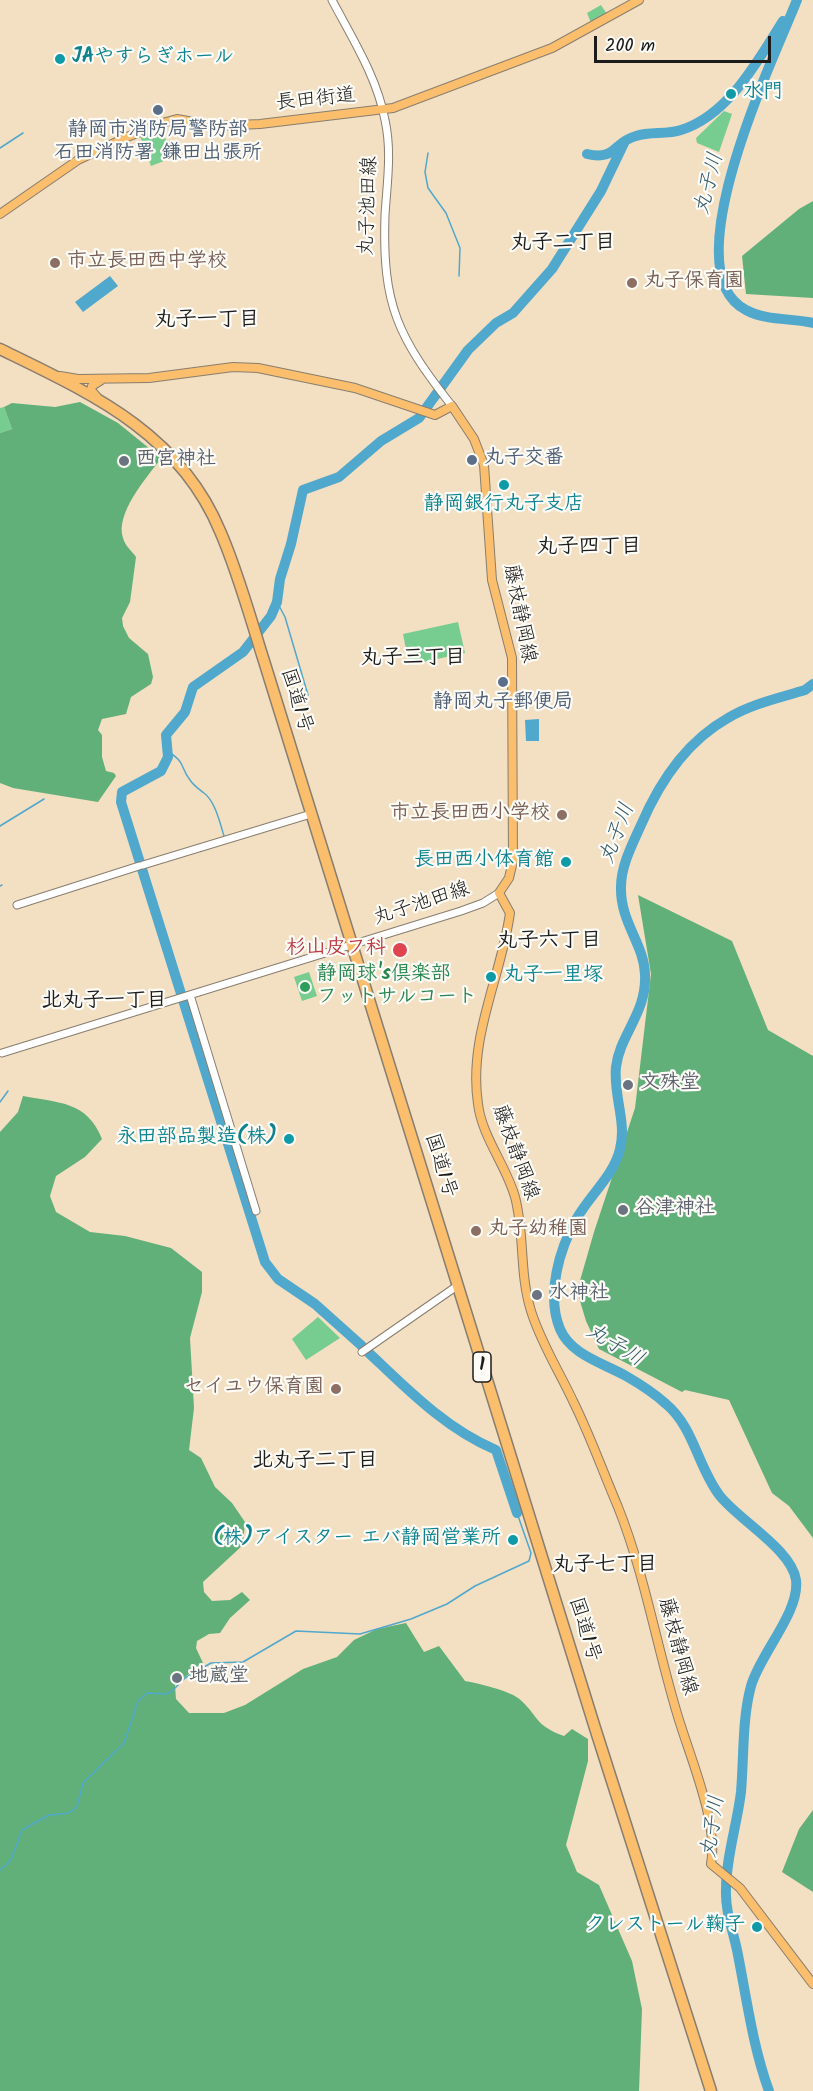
<!DOCTYPE html>
<meta charset="utf-8">
<style>
body{margin:0}
#map{position:relative;width:813px;height:2091px;overflow:hidden;background:#f3dfc2;font-family:Kalam,sans-serif}
canvas{display:block}
.scale{position:absolute;left:594px;top:36px;width:177px;height:27px;box-sizing:border-box;border:3px solid #1c1c1c;border-top:0;padding-left:8px;font-size:18px;line-height:21px;white-space:nowrap;color:#1c1c1c;-webkit-text-stroke:4px #fdfcf7;paint-order:stroke}
</style>
<div id="map">
<canvas width="813" height="2091"></canvas>
<div class="scale">200 m</div>
</div>
<script>
const ctx = document.querySelector('canvas').getContext('2d');
ctx.lineJoin = 'round';
function fillPath(path, color) { ctx.fillStyle = color; ctx.fill(path, 'evenodd'); }
function stroke(path, color, width, dash) { ctx.strokeStyle = color; ctx.lineWidth = width; ctx.lineCap = dash ? 'butt' : 'round'; ctx.setLineDash(dash || []); ctx.stroke(path); }
function drawText(font, color, halo, rows, align = 'center') {
  ctx.font = font + ' Kalam,"Klee One",sans-serif'; ctx.lineWidth = 4.5; ctx.setLineDash([]); ctx.textBaseline = 'middle'; ctx.strokeStyle = halo; ctx.fillStyle = color; for (const [text, x, y, turn = 0] of rows) {
    ctx.save(); ctx.translate(x, y); ctx.rotate((+turn || 0) * Math.PI / 180); ctx.textAlign = isNaN(turn) ? turn : align; if (halo) ctx.strokeText(text, 0, 0); ctx.fillText(text, 0, 0); ctx.restore();
  }
}
const green = new Path2D(`
 M601,5l6,9 -16,9 -4,-10z
 M724,111l8,3 -13,38 -22,-9 -1,-5z
 M162,128l10,30 -21,8 -11,-30z
 M4,407l8,22 -12,4v-25z
 M458,622l7,31 -56,12 -6,-31z
 M309,972l8,24 -15,5 -8,-24z
 M318,1317l22,21 -34,22 -14,-21z`);
const forest = new Path2D(`
 M813,201v97l-67,-4 -4,-38 57,-47z
 M80,402l38,21 42,34v3c-14,18 -45,54 -37,78 2,8 9,13 13,19l-6,45 -8,16 1,8 6,12 19,16 5,23 -2,7 -20,13 -5,17 -24,5 -4,11 4,5v22l4,14 8,2 2,3 -18,26 -85,-14 -13,-5v-350l12,-4 -8,-22 8,-4 43,4z
 M638,895l94,46 36,89 45,26v482l-24,-32 -17,-13 -43,-93 -44,-10 -3,2 -83,-43 -13,-28 -9,-30 17,-59 41,-124 16,-134z
 M23,1096c36,7 64,5 79,43l-17,18 -29,19 -6,20 6,16 34,20 35,4 46,12 31,24v20l-12,46 4,70 -5,42 12,8 14,29 17,16 13,19 -2,23 -40,37 1,10 8,9 18,-1 12,-8 8,8 -20,18 -10,15 -11,1 -12,7 -1,7 7,15 -28,22 1,14 13,14h35l21,-8 58,-36 34,-12 17,-17 23,-11 29,-6 18,29 15,-6 26,35c13,2 44,10 53,17 21,17 15,27 46,38l8,-7 16,10v22l-22,84 11,27 22,13 33,76 10,48 -3,82h-639v-959l18,-20z
 M813,1810v82l-31,-20 17,-43z`);
const water = new Path2D(`
 M110,276l8,10 -35,26 -8,-10z
 M539,719v22h-13l-1,-21z`);
const stream = new Path2D(`
 M0,148l23,-15
 M428,153l-3,19 3,16 18,25 14,35 -1,28
 M277,602l8,15 23,78
 M167,751c20,12 12,15 23,29 4,6 9,9 14,13 11,8 16,30 20,43
 M0,826l44,-27
 M0,886l2,-1
 M0,1102l8,-11
 M0,1870l11,-10 11,-30 27,-15 20,-2 8,-6 6,-24 41,-40 14,-42 9,-8 18,1 6,-2 14,-14 26,-15 32,-1 53,-31 64,3 51,-15 36,-15 28,-18 54,-25 2,-8 -14,-40`);
const river = new Path2D(`
 M797,0c-22,56 -127,272 -51,310 20,11 46,8 67,13
 M587,154c29,7 26,-12 49,-18 14,-5 30,-1 45,-6 48,-15 77,-70 102,-109
 M362,1346l-47,-42 -37,-25 -13,-17 -144,-460 1,-10 39,-21 7,-14 -2,-22 19,-23 8,-25 50,-35 28,-36 6,-14 3,-23 11,-35 12,-54 36,-13 42,-36 38,-23 49,-68 28,-27 17,-10 39,-44 49,-78 24,-50
 M369,1353c38,36 77,76 127,97l21,63
 M769,2091c-16,-44 -22,-90 -31,-136 -4,-22 -13,-43 -12,-65 0,-33 11,-65 15,-98 3,-35 1,-73 10,-106 9,-32 49,-74 45,-106 -4,-30 -57,-60 -76,-84 -22,-28 -26,-69 -54,-92 -12,-11 -26,-20 -40,-28 -23,-13 -55,-21 -66,-47 -14,-34 -1,-80 17,-111 13,-23 37,-43 43,-69 7,-27 -7,-54 -4,-82 4,-33 31,-54 29,-93 -1,-30 -25,-52 -24,-87 0,-21 11,-42 20,-62 18,-42 46,-84 87,-107 23,-14 51,-20 77,-28l8,-6`);
const minor = new Path2D(`
 M332,0c20,38 45,77 53,120 7,32 2,63 0,95 -3,91 13,122 67,191
 M143,865l168,-51
 M17,905l122,-39
 M190,995l66,216
 M2,1053l459,-142 22,-8 16,-10
 M362,1352l95,-66`);
const major = new Path2D(`
 M0,214l78,-54 49,-23 39,-15 11,-3 38,7 45,-2 133,-16 159,-60 87,-48
 M60,376l18,3 71,-1 84,-11 25,1 97,20 80,27 17,-9 22,33 10,26 8,115 20,78 1,203 -4,17 -10,15 11,20c-9,65 -42,124 -32,191 4,33 28,61 37,93 10,37 4,76 16,114 10,32 28,60 42,90 17,34 30,71 45,106 26,65 38,136 58,203 12,43 43,111 35,154l29,24 73,96
 M97,397l-6,-7 1,-4 11,-7`);
const highway = new Path2D(`
 M0,349c90,44 179,83 220,182 18,41 30,86 44,130l331,1067 116,363`);
const markers = [
 [60,59,6,"#0f9aa8"],
 [731,94,6,"#0f9aa8"],
 [158,110,6,"#5c6f8a"],
 [55,263,6,"#8d6e63"],
 [632,283,6,"#8d6e63"],
 [472,460,6,"#5c6f8a"],
 [124,461,6,"#6b7280"],
 [504,485,6,"#0f9aa8"],
 [503,682,6,"#5c6f8a"],
 [562,815,6,"#8d6e63"],
 [566,862,6,"#0f9aa8"],
 [400,950,8,"#e0444e"],
 [491,977,6,"#0f9aa8"],
 [305,987,6,"#2e9e5b"],
 [628,1085,6,"#6b7280"],
 [289,1139,6,"#0f9aa8"],
 [623,1210,6,"#6b7280"],
 [476,1231,6,"#8d6e63"],
 [537,1295,6,"#6b7280"],
 [336,1389,6,"#8d6e63"],
 [513,1540,6,"#0f9aa8"],
 [177,1678,6,"#6b7280"],
 [757,1927,6,"#0f9aa8"]
];
const shields = [
 [482,1367,18]
];
const shieldNames = [
 ["1",482,1367]
];
const cultureNames = [
 ["JAやすらぎホール",72,59,"left"],
 ["水門",743,94,"left"],
 ["静岡銀行丸子支店",504,506,"center"],
 ["長田西小体育館",554,862],
 ["丸子一里塚",503,977,"left"],
 ["永田部品製造(株)",277,1139],
 ["(株)アイスター エバ静岡営業所",501,1540],
 ["クレストール鞠子",745,1927]
];
const streetNames = [
 ["長田街道",316,101,-6],
 ["丸子池田線",370,206,-88],
 ["藤枝静岡線",518,614,79],
 ["国道1号",295,701,73],
 ["丸子池田線",422,905,-18],
 ["藤枝静岡線",514,1153,70],
 ["国道1号",439,1166,73],
 ["国道1号",583,1630,73],
 ["藤枝静岡線",676,1647,75]
];
const serviceNames = [
 ["静岡市消防局警防部",158,132],
 ["石田消防署 鎌田出張所",158,155],
 ["丸子交番",484,460,"left"],
 ["静岡丸子郵便局",503,704]
];
const educationNames = [
 ["市立長田西中学校",67,263],
 ["丸子保育園",644,283],
 ["市立長田西小学校",550,815,"right"],
 ["丸子幼稚園",488,1231],
 ["セイユウ保育園",324,1389,"right"]
];
const worshipNames = [
 ["西宮神社",136,461],
 ["文殊堂",640,1085],
 ["谷津神社",635,1210],
 ["水神社",549,1295],
 ["地蔵堂",189,1678]
];
const healthNames = [
 ["杉山皮フ科",386,950]
];
const leisureNames = [
 ["静岡球's倶楽部",317,976],
 ["フットサルコート",317,999]
];
const waterNames = [
 ["丸子川",711,184,-76],
 ["丸子川",619,834,-69],
 ["丸子川",614,1347,31],
 ["丸子川",715,1827,-82]
];
const neighbourhoodNames = [
 ["丸子二丁目",563,244],
 ["丸子一丁目",207,321],
 ["丸子四丁目",589,548],
 ["丸子三丁目",413,659],
 ["丸子六丁目",549,942],
 ["北丸子一丁目",104,1002],
 ["北丸子二丁目",315,1462],
 ["丸子七丁目",605,1566]
];
fillPath(green, '#77cc90');
fillPath(forest, '#61b07a');
fillPath(water, '#50a8cd');
stroke(stream, '#50a8cd', 1.5);
stroke(river, '#50a8cd', 10);
stroke(minor, '#887e6f', 9);
stroke(major, '#887e6f', 10);
stroke(highway, '#887e6f', 13);
stroke(minor, '#fff', 7);
stroke(major, '#fabe6d', 8);
stroke(highway, '#fabe6d', 10);
for (const [x, y, r, color] of markers) { const dot = new Path2D(); dot.arc(x, y, r, 0, 2 * Math.PI); ctx.fillStyle = color; ctx.fill(dot); stroke(dot, '#fdfcf7', 2); }
for (const [x, y, w] of shields) { const box = new Path2D(); box.roundRect(x - w / 2, y - 15, w, 30, 4.5); ctx.fillStyle = '#fdfcf7'; ctx.fill(box); stroke(box, '#1c1c1c', 1.5); }
drawText('bold 18px', '#1c1c1c', null, shieldNames);
drawText('bold 20px', '#0d838f', '#fdfcf7', cultureNames, 'right');
drawText('20px', '#1c1c1c', '#fdfcf7', streetNames);
drawText('bold 20px', '#4e5e75', '#fdfcf7', serviceNames);
drawText('bold 20px', '#785e54', '#fdfcf7', educationNames, 'left');
drawText('bold 20px', '#5b616d', '#fdfcf7', worshipNames, 'left');
drawText('bold 20px', '#be3a42', '#fdfcf7', healthNames, 'right');
drawText('bold 20px', '#27864d', '#fdfcf7', leisureNames, 'left');
drawText('italic 21px', '#335b6c', '#fdfcf7', waterNames);
drawText('bold 21px', '#1c1c1c', '#fdfcf7', neighbourhoodNames);
</script>
